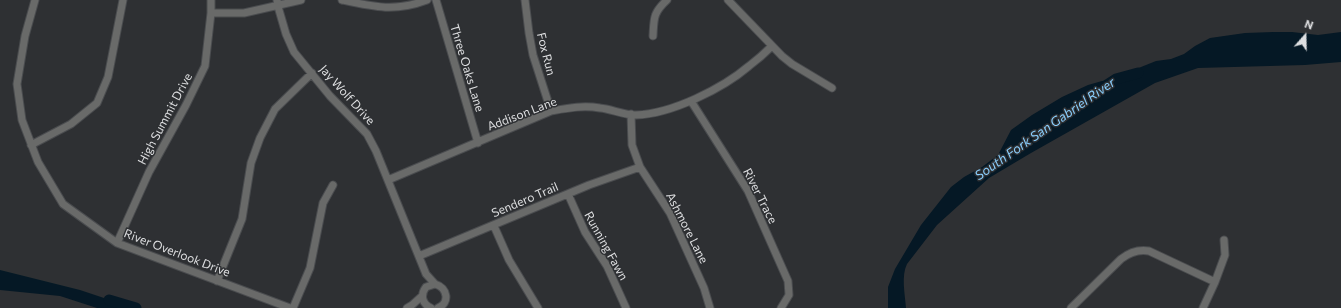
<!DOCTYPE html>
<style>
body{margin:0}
#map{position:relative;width:1341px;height:308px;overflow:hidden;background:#2e3033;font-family:Commissioner,sans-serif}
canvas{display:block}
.north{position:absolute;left:1285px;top:16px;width:40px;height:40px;-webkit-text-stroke:3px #2e3033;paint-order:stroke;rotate:20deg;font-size:11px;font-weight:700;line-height:16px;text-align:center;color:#dedfe1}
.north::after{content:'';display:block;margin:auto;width:14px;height:18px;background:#dedfe1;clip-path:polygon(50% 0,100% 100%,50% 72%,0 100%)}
</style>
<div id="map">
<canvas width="1341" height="308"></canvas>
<div class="north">N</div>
</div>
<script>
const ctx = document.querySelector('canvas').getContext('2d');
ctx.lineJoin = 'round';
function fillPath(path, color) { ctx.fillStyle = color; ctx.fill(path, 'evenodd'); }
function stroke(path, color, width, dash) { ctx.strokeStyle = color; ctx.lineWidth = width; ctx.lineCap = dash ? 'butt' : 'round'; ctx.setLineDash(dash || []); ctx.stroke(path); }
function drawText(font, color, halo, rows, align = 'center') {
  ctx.font = font + ' Commissioner,sans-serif'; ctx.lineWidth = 3; ctx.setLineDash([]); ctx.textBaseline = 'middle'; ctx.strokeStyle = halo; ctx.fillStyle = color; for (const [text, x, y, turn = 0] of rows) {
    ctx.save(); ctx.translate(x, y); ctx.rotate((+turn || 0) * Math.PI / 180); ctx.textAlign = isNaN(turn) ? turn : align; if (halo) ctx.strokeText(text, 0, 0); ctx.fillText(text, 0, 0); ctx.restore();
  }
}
const water = new Path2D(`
 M1273,32h19l26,3 23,-3v30l-36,3 -107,3 -43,15 -124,70 -42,25 -52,47 -30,39c-6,12 -2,30 -1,44h-18v-21l7,-18 26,-44 30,-38 13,-10 18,-10 16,-12 13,-25 21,-15 30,-18 26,-12 14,-4 12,1 4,-2 18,-11 20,-8 15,-2 13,-5 11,-8 15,-8 35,-5z
 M0,270l80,20 54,18h-37l-37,-12 -60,-6z`);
const river = new Path2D(`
 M1099,90l17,-11 22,-6
 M109,300l27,8`);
const street = new Path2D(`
 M35,0l-10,36 -8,48 5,36 16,42 25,42 54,39 173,65
 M277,0l2,10 7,24 8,18 36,44 37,38 9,17 50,123 9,10
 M342,0c32,7 53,12 85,0
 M436,0l42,143
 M525,0l4,33 4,22 18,56
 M728,0l54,56 10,8 40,24
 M211,13h33l57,-13
 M653,36c1,-18 0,-23 14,-36
 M691,101l57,90 40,90 1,14 -8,13
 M631,114l1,31 8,22 30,46 34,75 6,20
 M31,145l40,-21 26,-21 11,-26 15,-77
 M388,180l163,-69c17,-3 32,-6 49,-3 11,1 24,7 36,7 35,-1 86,-26 113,-49 8,-6 16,-13 23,-20
 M568,194l17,38 22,34 19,42
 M494,226l15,34 29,48
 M117,243l32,-71 37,-67 19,-39 6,-53v-13
 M419,256l170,-71 51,-18
 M217,281l25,-62 9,-56 9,-25 15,-29 37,-36
 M293,308l17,-40 13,-65 10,-18
 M407,308l5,-3 10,-9
 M431,308c-9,-4 -11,-13 -5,-21l9,-3c13,4 15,19 3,24
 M1071,308l50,-49c9,-7 17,-10 28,-8l66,31
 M1203,308l12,-26 10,-27 -1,-15`);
const streetNames = [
 ["Fox Run",546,54,76],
 ["Three Oaks Lane",467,68,73],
 ["Jay Wolf Drive",347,95,48],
 ["Addison Lane",522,114,-21],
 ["High Summit Drive",165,119,-62],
 ["River Trace",760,196,63],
 ["Sendero Trail",525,200,-23],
 ["Ashmore Lane",687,228,63],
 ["Running Fawn",606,246,61],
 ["River Overlook Drive",177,253,21]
];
const waterNames = [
 ["South Fork San Gabriel River",1045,129,-35]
];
fillPath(water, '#051825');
stroke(river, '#051825', 11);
stroke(street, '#4a4c4f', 9);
stroke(street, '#696a69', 7);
drawText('12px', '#dedfe1', '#2e3033', streetNames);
drawText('italic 13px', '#8acffe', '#2e3033', waterNames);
</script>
